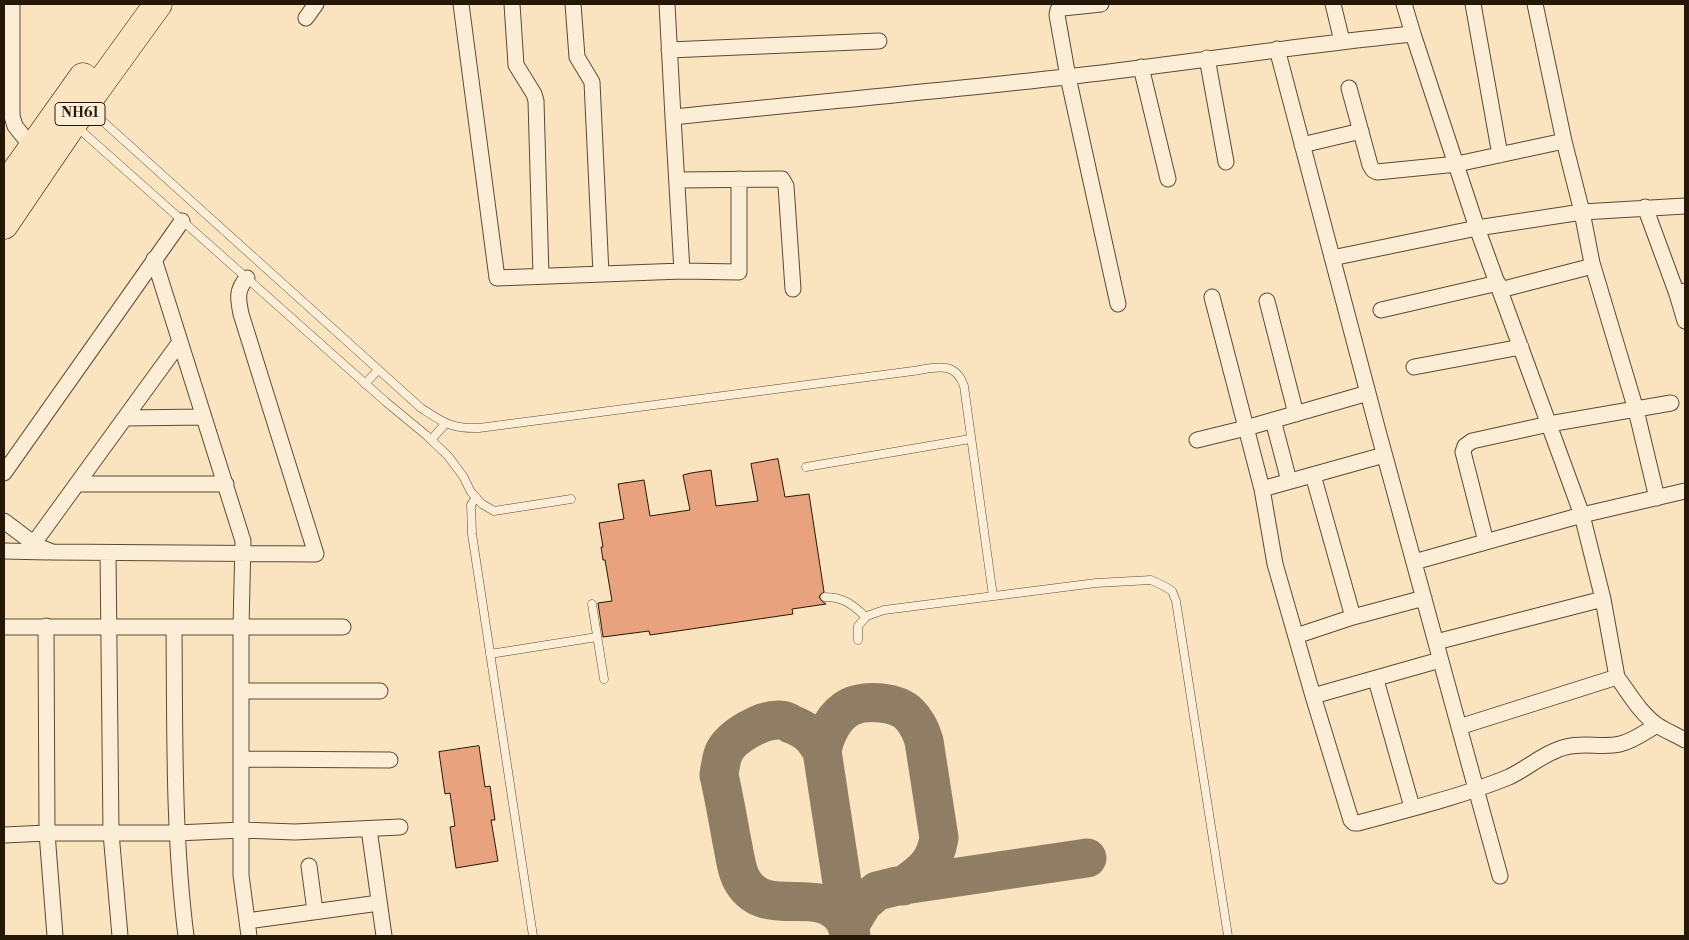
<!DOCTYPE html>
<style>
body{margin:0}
#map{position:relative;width:1689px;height:940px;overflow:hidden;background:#fae4c0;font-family:"Libre Bodoni",serif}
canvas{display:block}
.frame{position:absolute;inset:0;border:5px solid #261807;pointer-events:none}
</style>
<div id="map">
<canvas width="1689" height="940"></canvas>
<div class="frame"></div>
</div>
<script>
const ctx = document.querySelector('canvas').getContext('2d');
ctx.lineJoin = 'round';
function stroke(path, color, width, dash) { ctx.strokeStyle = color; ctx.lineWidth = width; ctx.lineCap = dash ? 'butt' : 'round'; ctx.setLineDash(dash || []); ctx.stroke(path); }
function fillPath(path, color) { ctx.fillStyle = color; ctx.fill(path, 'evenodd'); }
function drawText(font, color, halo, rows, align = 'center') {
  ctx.font = font + ' "Libre Bodoni",serif'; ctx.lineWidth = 4; ctx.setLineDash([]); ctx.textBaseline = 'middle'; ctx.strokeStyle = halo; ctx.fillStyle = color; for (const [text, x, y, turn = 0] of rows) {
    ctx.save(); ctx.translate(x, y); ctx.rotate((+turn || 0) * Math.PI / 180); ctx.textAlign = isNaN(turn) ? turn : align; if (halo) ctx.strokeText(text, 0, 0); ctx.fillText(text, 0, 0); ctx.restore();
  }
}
const taxiway = new Path2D(`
 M822,751c3,-16 12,-36 28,-44 16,-8 47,-5 59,7 8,8 12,17 15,27l15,97c-4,25 -16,34 -36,48
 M850,935c-2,-5 -4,-13 -7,-17 -25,-34 -76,2 -100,-36 -7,-11 -8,-27 -11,-40 -4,-22 -8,-45 -13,-67 1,-8 2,-16 5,-23 8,-16 38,-33 56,-32 3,0 8,2 11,4 16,6 22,12 31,27l28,184 1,1
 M850,935l1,-12 12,-20 14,-12 20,-5 190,-28`);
const building = new Path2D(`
 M778,459l7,38 24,-3 15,98 -3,2 -2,3 3,4 4,3 -34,5 1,5 -143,21 -1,-4 -46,6 -5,-34 14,-2 -7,-41h-2l-2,-13h2l-4,-24 25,-4 -6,-35 26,-4 6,36 40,-6 -7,-35 8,-2 20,-3 5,36 42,-5 -7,-37z
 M479,746l6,41 5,-1 5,34h-4l7,41 -42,7 -6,-41 5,-1 -5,-33 -5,1 -6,-42z`);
const lane = new Path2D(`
 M88,108l333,300c22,14 30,21 58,20l434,-57c22,-3 42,-11 51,15l29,210
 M77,127l309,275 40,33 22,21 15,20 8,16 11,12 12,7 77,-12
 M365,384l13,-14
 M431,440l14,-16
 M806,467l164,-28
 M476,497l-5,8 1,29 61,402
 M825,597c19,0 28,8 41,20
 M592,604l12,75
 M858,640v-14l9,-10 17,-6 212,-27 55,-3 13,6 8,5 4,10 52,335
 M490,654l107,-17`);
const street = new Path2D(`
 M12,4v112l3,10 21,26
 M461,4l36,274 185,-7 -9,-154
 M512,4l4,61 18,29 2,7 5,175
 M573,4l4,53 15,25 9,192
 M667,4l6,113c134,-14 268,-26 402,-41 113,-13 225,-31 338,-42l64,194 105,287 21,84 14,78 -158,50 -81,-296 -101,-382
 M1101,4l-38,4 -5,2 -1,5 11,62 50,227
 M1333,4l9,37
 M1404,4l9,30
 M1473,4l27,151
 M306,18l10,-14
 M669,50l210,-9
 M1207,58l19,104
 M1141,67l27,112
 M1349,88l21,77 3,5 4,2 80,-8 107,-23
 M1302,145l59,-14
 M677,180l105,-1 4,7 7,103
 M1645,207l32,87
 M1332,258l145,-30 105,-16 103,-6
 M154,259l89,282 -2,86v248l8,61
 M1592,263l44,147 21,88
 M682,271l57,1v-93
 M1500,290l85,-22 5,-1 2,-4 -10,-51 -18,-71 -29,-137
 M1685,291l-8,3 8,27
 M1212,297l50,192 13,75 38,132 127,-36
 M1267,301l29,113
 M1381,310l117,-27
 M1414,367l107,-20
 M125,418l79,-1
 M1273,420l16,61
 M1197,440l49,-12 122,-35
 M4,473l178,-252
 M1313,475l40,142
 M77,484h149
 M1262,489l122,-34
 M4,521l33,25 15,6 264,2 -75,-240c-3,-15 -5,-24 6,-36
 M1486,542l-23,-90 2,-6 7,-5 77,-17 122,-21
 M34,543l146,-201
 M4,551l44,1
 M108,554l3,279 9,103
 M1414,562l168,-47 103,-24
 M46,626l1,207h130l65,-3 53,2 105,-5
 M4,627h170
 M1296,636l57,-19 71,-19
 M1436,642l167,-43
 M1617,677c12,16 23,36 40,48 9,6 19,10 28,15
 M1376,680l36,127
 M242,691h138
 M1313,696l38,124 3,3h4c51,-14 102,-26 151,-46 19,-9 36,-25 57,-30 18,-5 36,1 54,-3 13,-3 25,-12 37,-19
 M1459,727l41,149
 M242,759l148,1
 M369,829l15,107
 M4,835l43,-2 8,103
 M309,866l6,45
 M247,921l132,-18
 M186,936c-13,-102 -11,-206 -12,-309h169`);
const highway = new Path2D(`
 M4,188l79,-111
 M4,225l91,-134 63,-87`);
const shields = [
 [80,114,50]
];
const shieldNames = [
 ["NH61",80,114]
];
stroke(taxiway, '#907e64', 39);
fillPath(building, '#e8a27e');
stroke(building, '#261807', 1);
stroke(lane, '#5b4b35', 9);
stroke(street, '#5b4b35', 17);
stroke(highway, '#261807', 29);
stroke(lane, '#fcedd6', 8);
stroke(street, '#fcedd6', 15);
stroke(highway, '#fae4c0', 28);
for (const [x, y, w] of shields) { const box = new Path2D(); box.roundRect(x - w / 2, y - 11.5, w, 23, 4); ctx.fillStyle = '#fcedd6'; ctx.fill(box); stroke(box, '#261807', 1); }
drawText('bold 14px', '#261807', null, shieldNames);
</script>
